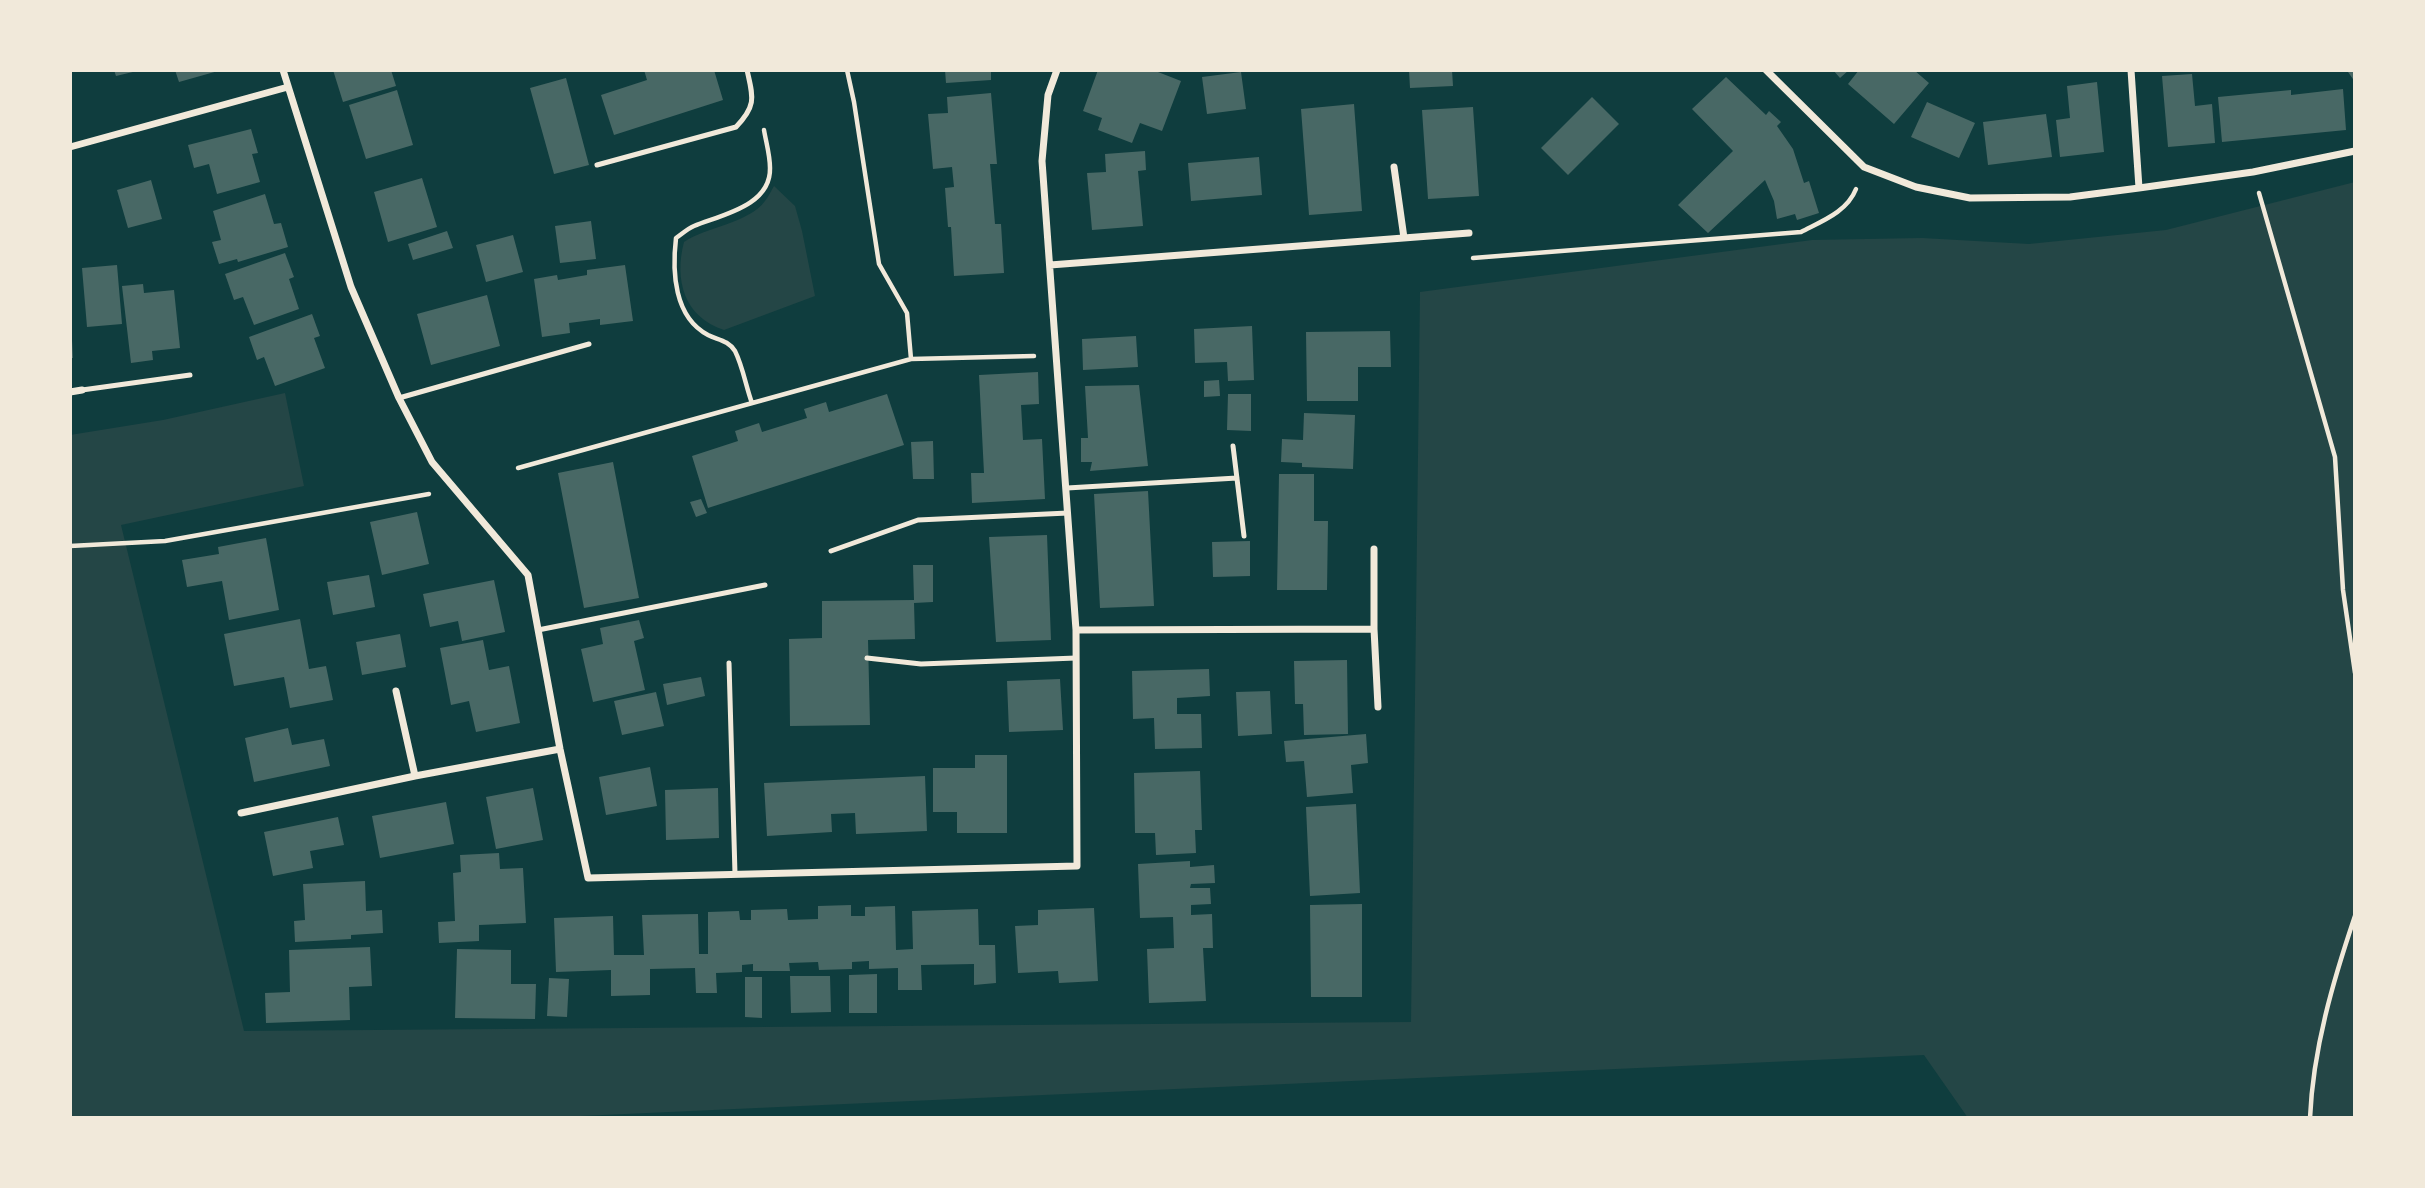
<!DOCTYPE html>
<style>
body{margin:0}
#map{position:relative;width:2425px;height:1188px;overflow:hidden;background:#0f3d3e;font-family:Signika,sans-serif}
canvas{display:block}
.frame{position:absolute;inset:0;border:72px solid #f1e9da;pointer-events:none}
</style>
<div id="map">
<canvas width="2425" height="1188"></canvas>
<div class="frame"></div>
</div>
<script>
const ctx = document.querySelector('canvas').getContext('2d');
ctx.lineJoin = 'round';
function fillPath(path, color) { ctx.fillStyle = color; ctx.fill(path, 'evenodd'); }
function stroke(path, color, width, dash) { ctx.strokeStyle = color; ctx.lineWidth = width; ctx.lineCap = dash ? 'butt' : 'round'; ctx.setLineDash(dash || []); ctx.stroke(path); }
const green = new Path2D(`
 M2355,182v936h-387l-44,-63 -1387,63h-467v-683l93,-15 122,-27 19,93 -183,39 123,506 1167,-9 9,-730 392,-52 110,-2 107,6 137,-14z
 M774,186l21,20 7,25 13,65 -91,34c-40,-13 -50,-50 -40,-88 22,-15 65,-19 81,-41 4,-5 6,-10 9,-15z`);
const building = new Path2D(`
 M114,70h23v1l-21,5z
 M175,70h43v1l-39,11z
 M333,70h58l5,16 -53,16z
 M644,70h70l9,30 -109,35 -13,-40 46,-15z
 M945,70h46v10l-45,3z
 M1098,70h61l-1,2 23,9 -19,50 -22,-8 -8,20 -34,-13 4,-12 -19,-7z
 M1409,70h43l1,16 -43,2z
 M1833,70h16l-9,8z
 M1859,70h55l15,13 -35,41 -46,-40z
 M2352,70h3v12l-7,-10z
 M1241,72l5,37 -39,5 -5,-37z
 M2192,74l3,32 17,-2 3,39 -47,4 -6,-71z
 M1726,77l40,38 3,-4 12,11 -4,4 16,23 11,34 5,-2 10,32 -22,7 -2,-6 -18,5 -3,-18 -9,-21 -57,53 -30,-28 55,-54 -41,-42z
 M566,78l23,87 -35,9 -24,-86z
 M2097,82l7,70 -44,5 -4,-37 14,-2 -3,-32z
 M2343,89l3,41 -124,12 -4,-45 73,-7v5z
 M397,90l16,55 -47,14 -17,-54z
 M991,93l6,71h-7l5,60h6l3,49 -50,3 -3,-49h-3l-3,-39 9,-1 -2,-20 -19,2 -5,-55 20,-1 -1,-16z
 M1592,97l27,27 -51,51 -27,-27z
 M1927,102l48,21 -16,35 -48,-21z
 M1354,104l8,107 -53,4 -8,-106z
 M1473,107l6,89 -51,3 -6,-89z
 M2046,114l6,43 -64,8 -5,-43z
 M251,129l7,24 -6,1 8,28 -43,12 -8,-30 -15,4 -6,-23z
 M1145,151l1,19 -8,1 5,55 -51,4 -5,-57 19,-1 -1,-18z
 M1259,157l3,38 -71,6 -3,-38z
 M422,178l15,49 -49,15 -14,-50z
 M151,180l11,39 -34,9 -11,-38z
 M265,194l9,30 7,-1 7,24 -50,15 -1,-3 -18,5 -7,-22 9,-2 -8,-29z
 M591,221l5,38 -36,4 -5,-37z
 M447,231l6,17 -40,12 -5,-16z
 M513,235l10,37 -37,10 -10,-37z
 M285,253l9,24 -5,2 10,30 -45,16 -11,-28 -9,3 -9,-26z
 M117,265l5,59 -35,3 -5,-59z
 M625,265l8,56 -33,4v-6l-31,4 1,10 -28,4 -8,-58 23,-4 1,5 29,-5v-5z
 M143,284l1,9 30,-3 6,58 -28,3 1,9 -22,3 -9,-77z
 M487,295l13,51 -69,19 -14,-51z
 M312,314l8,22 -6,2 11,30 -50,18 -11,-29 -7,3 -8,-23z
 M1252,326l2,54 -26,1 -1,-19 -32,1 -1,-34z
 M1390,331l1,36h-33v34h-51l-1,-69z
 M1136,336l2,31 -55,3 -1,-31z
 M70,340h2l1,18h-3z
 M1038,372l1,32 -18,1 2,35 19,-1 3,60 -73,4 -1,-30h13l-5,-98z
 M1219,380l1,16 -16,1v-16z
 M1139,385l9,81 -58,5 2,-9h-11v-24h7l-3,-52z
 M887,394l17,51 -196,63 -16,-52 46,-15 -3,-10 24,-8 3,9 45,-14 -3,-9 22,-7 3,10z
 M1228,394h23v37l-24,-1z
 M1304,413l51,2 -2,54 -51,-2v-4l-21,-1 1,-23 21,1z
 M933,441l1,38h-21l-2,-37z
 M613,462l26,136 -55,10 -26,-135z
 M1279,474h35v47h14l-1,69h-50z
 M1148,491l6,115 -54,2 -6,-114z
 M701,499l6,14 -11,4 -6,-15z
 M417,512l12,52 -47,11 -12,-53z
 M1047,535l4,105 -55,2 -7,-105z
 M266,538l13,72 -50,10 -7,-39 -35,6 -5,-27 37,-6 -1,-7z
 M1250,541v35l-37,1 -1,-35z
 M913,565h20v37l-19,1 1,36 -47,1 2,85 -80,1 -1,-87 33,-1v-37l92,-1z
 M369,575l6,32 -42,8 -6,-33z
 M494,580l11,52 -43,9 -4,-20 -28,6 -7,-33z
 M300,619l9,50 17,-3 7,34 -43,8 -6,-31 -50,9 -10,-52z
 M639,620l5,18 -10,3 11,49 -52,12 -12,-53 22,-5 -3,-16z
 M400,634l6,33 -44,8 -6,-33z
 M483,640l6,30 20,-4 11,57 -44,9 -7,-31 -18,4 -11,-57z
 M1347,660l1,74 -44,1 -1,-31h-8l-1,-43z
 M1209,669l1,27 -33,2v16h24l1,34 -47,1 -1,-31 -21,1 -1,-48z
 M701,677l4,19 -38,9 -4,-21z
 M1060,679l3,51 -54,2 -2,-51z
 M1270,691l2,43 -34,2 -2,-44z
 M656,692l8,34 -42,9 -8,-34z
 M288,728l4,17 32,-6 6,27 -76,16 -9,-44z
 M1366,734l2,29 -17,2 2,28 -46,4 -3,-36 -18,1 -2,-21z
 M975,755h32v78h-50v-21h-24v-44h42z
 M650,767l7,39 -51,9 -7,-38z
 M1200,771l2,59h-7l1,23 -40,2 -1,-22h-20l-1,-60z
 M925,776l2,55 -71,3 -1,-21 -24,1 1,18 -65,4 -3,-53z
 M533,788l10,52 -47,9 -10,-52z
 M718,788l1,50 -53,2 -1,-50z
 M446,802l8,42 -74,14 -8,-42z
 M1356,804l4,89 -50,3 -4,-89z
 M338,817l6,28 -34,6 3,17 -40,8 -9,-44z
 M499,853l1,16 23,-1 3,55 -47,2v16l-40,2 -1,-21 17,-1 -2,-48 8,-1 -1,-17z
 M1190,861v6l24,-2 1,18 -24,1 -1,4h20l1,16 -20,1v10l21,-1 1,34h-10l3,53 -57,2 -2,-54 27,-1 -1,-31 -33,1 -2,-54z
 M365,881l1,30 16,-1 1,23 -32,2v4l-56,3 -1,-21 11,-1 -2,-36z
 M1362,904v93h-51l-1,-92z
 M851,905v11h14v-9l30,-1 1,44 17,-1 -1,-38 66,-2 1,36h16l1,38 -22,2v-21l-53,1 1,25h-24v-22l-29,1v-8l-17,1v7l-33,1 -1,-8 -29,1 1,8h-37v-7l-11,1v7l-26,1 1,20h-21l-1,-25 -45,1v26l-39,1v-26l-55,2 -2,-54 59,-2 1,39h30l-2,-40 56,-1 1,40h9v-42l31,-1 1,9h11v-10l36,-1 1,11 30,-1v-13z
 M1094,908l4,73 -39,2 -1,-12 -40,2 -3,-47 23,-1v-15z
 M370,947l2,39 -23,1 1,33 -84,3 -1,-30 25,-1 -1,-42z
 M457,949l54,1v34h25l-1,35 -80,-1z
 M877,974v39h-28v-38z
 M790,976h40l1,36 -40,1z
 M745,977h17v41l-17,-1z
 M549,978l20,1 -2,38 -20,-1z`);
const path = new Path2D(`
 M847,70l7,32 25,162 28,49 4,46
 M2259,193l76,264 8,133 12,83
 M1473,258l328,-26c21,-11 46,-20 55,-43
 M752,403c-6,-16 -9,-36 -17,-52 -7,-11 -17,-11 -27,-16 -34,-18 -36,-63 -32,-97 6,-4 11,-9 18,-12 27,-11 77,-20 76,-58 0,-13 -4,-26 -6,-38
 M518,468l393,-109 123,-3
 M70,546l95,-5 264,-47
 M2310,1118c3,-69 23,-137 45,-202`);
const service = new Path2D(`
 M597,165l139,-38c21,-22 17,-30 11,-57
 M82,390l108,-15
 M399,398l190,-54
 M1233,446l11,90
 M1067,488l170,-10
 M831,551l87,-31 150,-7
 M538,630l227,-45
 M867,658l54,6 155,-6
 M729,663l6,211`);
const minor = new Path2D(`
 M283,70l68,217 48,111 33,64 96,113 32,174 28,129 489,-12 -1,-236 -34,-469 6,-66 9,-25
 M1766,70l98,97 52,20 54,11 100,-1 69,-9 114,-16 102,-21
 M2131,70l8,118
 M70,147l218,-60
 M1394,167l10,71
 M1050,265l419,-32
 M70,392l12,-2
 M1374,629l4,78
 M1076,630l298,-1v-80
 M396,691l19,85
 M241,813l174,-37 145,-27`);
fillPath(green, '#244646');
fillPath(building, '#486865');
stroke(path, '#f1e9da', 4.5);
stroke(service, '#f1e9da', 5);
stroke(minor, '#f1e9da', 7);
</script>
